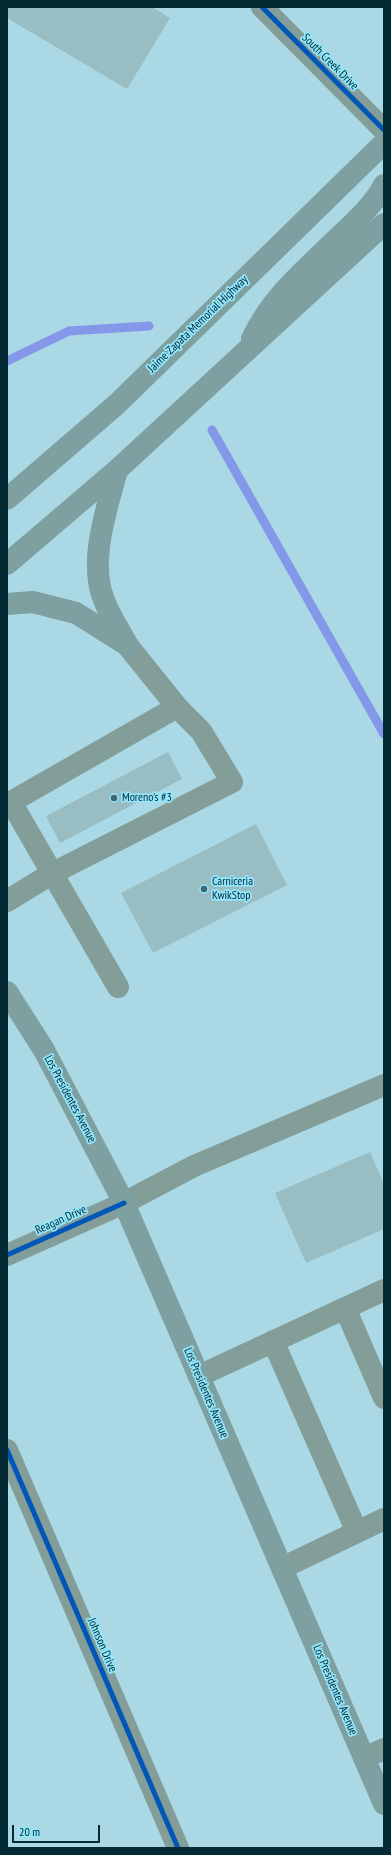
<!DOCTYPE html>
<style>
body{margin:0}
#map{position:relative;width:391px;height:1855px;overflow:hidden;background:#aad8e4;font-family:"PT Sans Narrow",sans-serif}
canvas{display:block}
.frame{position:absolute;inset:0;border:8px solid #042a33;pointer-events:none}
.scale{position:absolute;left:12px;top:1825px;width:88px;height:18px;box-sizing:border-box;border:2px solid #042a33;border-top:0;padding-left:5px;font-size:12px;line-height:14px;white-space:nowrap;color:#042a33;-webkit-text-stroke:3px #91e6fd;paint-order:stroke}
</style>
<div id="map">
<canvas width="391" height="1855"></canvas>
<div class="frame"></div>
<div class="scale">20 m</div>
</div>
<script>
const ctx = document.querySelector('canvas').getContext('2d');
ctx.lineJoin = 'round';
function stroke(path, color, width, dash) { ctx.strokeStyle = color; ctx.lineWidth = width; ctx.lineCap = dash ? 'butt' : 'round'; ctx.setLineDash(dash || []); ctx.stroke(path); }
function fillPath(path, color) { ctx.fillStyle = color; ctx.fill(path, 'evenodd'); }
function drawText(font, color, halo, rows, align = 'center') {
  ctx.font = font + ' "PT Sans Narrow",sans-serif'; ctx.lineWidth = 3.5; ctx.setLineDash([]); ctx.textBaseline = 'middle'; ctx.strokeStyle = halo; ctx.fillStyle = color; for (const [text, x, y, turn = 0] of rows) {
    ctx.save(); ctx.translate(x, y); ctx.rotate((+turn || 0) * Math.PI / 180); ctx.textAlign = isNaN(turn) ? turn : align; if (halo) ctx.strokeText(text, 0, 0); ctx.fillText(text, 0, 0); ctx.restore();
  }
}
const stream = new Path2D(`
 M7,361l62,-30 80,-5
 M212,430l172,304`);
const building = new Path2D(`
 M7,7h145l18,11 -43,71 -120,-71z
 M168,752l14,27 -122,64 -14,-27z
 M256,824l31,61 -134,68 -32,-60z
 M370,1152l14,32v45l-78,34 -31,-70z`);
const minor = new Path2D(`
 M262,7l122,123
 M128,646l49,61
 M7,901l44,-27 181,-92 -31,-51 -24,-24 -166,95 107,185
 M7,1255l117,-52 70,-37 190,-81
 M345,1308l39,90
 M273,1341l84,191
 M199,1376l185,-86
 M7,1450l171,398
 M282,1568l102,-49
 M364,1758l20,-9`);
const major = new Path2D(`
 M252,339c20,-43 56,-72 90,-105 15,-14 32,-30 42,-49
 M117,470c-10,39 -29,91 -13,130 6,16 16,31 24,46
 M7,499l110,-95 267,-261
 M7,564l110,-94 267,-246
 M7,604l26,-2 43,11 51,32
 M7,992l37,58 80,153 260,601`);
const cycleway = new Path2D(`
 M262,7l122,123
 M7,1255l117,-52
 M7,1450l171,398`);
const markers = [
 [114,798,4,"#3e6771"],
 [204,889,4,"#3e6771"]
];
const streetNames = [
 ["South Creek Drive",330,62,45],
 ["Jaime Zapata Memorial Highway",198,324,-44],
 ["Los Presidentes Avenue",70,1099,62],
 ["Reagan Drive",61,1220,-24],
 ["Los Presidentes Avenue",206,1393,67],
 ["Johnson Drive",102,1645,67],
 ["Los Presidentes Avenue",335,1690,67]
];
const poiNames = [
 ["Moreno's #3",122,798],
 ["Carniceria",212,882],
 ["KwikStop",212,896]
];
stroke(stream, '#8497e9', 9);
fillPath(building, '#98bec4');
stroke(minor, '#839d99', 22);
stroke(major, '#7fa0a0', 22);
stroke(cycleway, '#0057b8', 5);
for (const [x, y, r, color] of markers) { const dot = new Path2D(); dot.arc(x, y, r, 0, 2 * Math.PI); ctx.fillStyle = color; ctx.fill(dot); stroke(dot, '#91e6fd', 1.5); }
drawText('12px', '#042a33', '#91e6fd', streetNames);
drawText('12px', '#042a33', '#91e6fd', poiNames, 'left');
</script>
